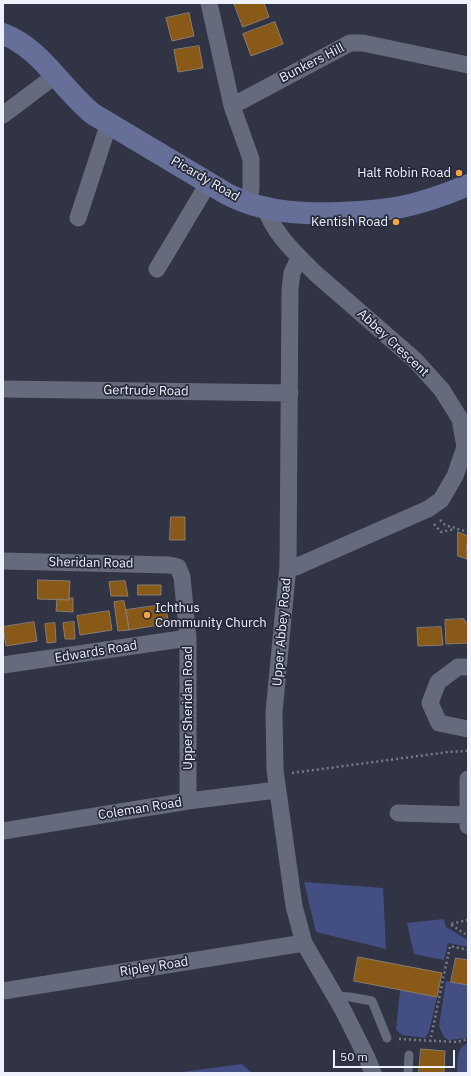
<!DOCTYPE html>
<style>
body{margin:0}
#map{position:relative;width:471px;height:1076px;overflow:hidden;background:#303444;font-family:"IBM Plex Sans",sans-serif}
canvas{display:block}
.frame{position:absolute;inset:0;border:4px solid #edf1fb;pointer-events:none}
.scale{position:absolute;left:333px;top:1050px;width:122px;height:18px;box-sizing:border-box;border:2px solid #edf1fb;border-top:0;padding-left:5px;font-size:12px;line-height:14px;white-space:nowrap;color:#edf1fb;-webkit-text-stroke:3px #262a3a;paint-order:stroke}
</style>
<div id="map">
<canvas width="471" height="1076"></canvas>
<div class="frame"></div>
<div class="scale">50 m</div>
</div>
<script>
const ctx = document.querySelector('canvas').getContext('2d');
ctx.lineJoin = 'round';
function fillPath(path, color) { ctx.fillStyle = color; ctx.fill(path, 'evenodd'); }
function stroke(path, color, width, dash) { ctx.strokeStyle = color; ctx.lineWidth = width; ctx.lineCap = dash ? 'butt' : 'round'; ctx.setLineDash(dash || []); ctx.stroke(path); }
function drawText(font, color, halo, rows, align = 'center') {
  ctx.font = font + ' "IBM Plex Sans",sans-serif'; ctx.lineWidth = 3.5; ctx.setLineDash([]); ctx.textBaseline = 'middle'; ctx.strokeStyle = halo; ctx.fillStyle = color; for (const [text, x, y, turn = 0] of rows) {
    ctx.save(); ctx.translate(x, y); ctx.rotate((+turn || 0) * Math.PI / 180); ctx.textAlign = isNaN(turn) ? turn : align; if (halo) ctx.strokeText(text, 0, 0); ctx.fillText(text, 0, 0); ctx.restore();
  }
}
const green = new Path2D(`
 M304,882l79,6 3,61 -70,-17z
 M444,919l2,8 22,13v7l-20,-4 -4,17 -30,-6 -7,-31z
 M446,981l22,4v53l-20,2 -4,-3 -5,-11z
 M400,990l37,7 -8,35 -4,6 -23,-3 -6,-5z
 M468,1043v30h-11c1,-12 -1,-26 11,-30z
 M242,1064l10,9h-77z`);
const building = new Path2D(`
 M234,3h30l5,14 -26,10z
 M189,13l5,23 -22,5 -6,-23z
 M275,22l8,22 -32,12 -8,-22z
 M199,46l4,22 -25,4 -4,-22z
 M171,517h14v23h-15z
 M458,532l10,4 -1,23 -9,-3z
 M468,536v24l-2,-7z
 M38,580l32,1 -1,19 -31,-1z
 M125,581l3,15h-17l-2,-14z
 M138,585h23v10h-23z
 M69,598h4v14l-17,-1 1,-12 12,1z
 M124,601l5,29 -11,1 -4,-29z
 M162,605l1,5 3,-1 2,11 -4,-1 1,5 -36,6 -3,-20z
 M109,611l3,19 -32,5 -3,-19z
 M464,619l1,3h3v21l-22,1 -1,-24z
 M34,622l3,19 -31,5 -3,-19z
 M74,622l1,17h-10l-2,-16z
 M55,623l1,19 -9,1 -2,-19z
 M441,627l2,18 -25,1 -1,-18z
 M358,957l84,16 -5,24 -83,-16z
 M456,958l12,2v25l-17,-3z
 M421,1049l24,2 -1,22h-25z`);
const path = new Path2D(`
 M440,520l5,5 23,7
 M434,524l7,8 14,-3
 M292,773l156,-21 20,-1
 M468,920l-18,4 18,12
 M399,1039l58,3 11,-3
 M430,1042l20,-96 18,4`);
const lane = new Path2D(`
 M336,996l14,1 22,4 15,37
 M408,1073l1,-18`);
const street = new Path2D(`
 M209,3l23,103 19,53v28l-2,17
 M232,106l118,-63h13l105,22
 M3,115l53,-40
 M265,207c8,26 30,46 50,66l100,87 27,30 18,29 5,28 -10,29 -14,24 -13,9 -121,53 -11,5 -8,-1
 M78,218l31,-95
 M299,258l-7,15 -2,16 -2,277 -14,146 1,58 19,136 10,37 39,67 24,48 6,15
 M157,269l52,-87
 M3,389l287,4
 M3,561l166,4 9,2 4,10 6,61v163
 M3,665l185,-27
 M468,667h-10l-20,15 -8,21 9,20 29,6
 M468,779v47
 M398,813l69,2
 M3,831l185,-30 89,-11
 M3,991l301,-48`);
const secondary = new Path2D(`
 M3,34c38,14 59,55 90,80l134,80c40,21 87,21 132,18 14,-1 28,-2 42,-5 23,-5 46,-13 67,-22`);
const markers = [
 [459,173,4,"#f2a541"],
 [396,222,4,"#f2a541"],
 [147,615,4,"#f2a541"]
];
const streetNames = [
 ["Bunkers Hill",312,63,-27],
 ["Picardy Road",205,179,30],
 ["Abbey Crescent",393,343,43],
 ["Gertrude Road",146,391,1],
 ["Sheridan Road",91,563,1],
 ["Upper Abbey Road",282,632,-85],
 ["Edwards Road",96,652,-9],
 ["Upper Sheridan Road",188,708,-90],
 ["Coleman Road",140,809,-9],
 ["Ripley Road",154,967,-9]
];
const poiNames = [
 ["Halt Robin Road",451,173],
 ["Kentish Road",388,222],
 ["Ichthus",155,608,"left"],
 ["Community Church",155,623,"left"]
];
fillPath(green, '#434f83');
fillPath(building, '#895918');
stroke(building, '#8b7d6e', 1);
stroke(path, '#777b88', 2.5, [2, 3]);
stroke(lane, '#656a7c', 9);
stroke(street, '#656a7c', 17);
stroke(secondary, '#666f97', 22);
for (const [x, y, r, color] of markers) { const dot = new Path2D(); dot.arc(x, y, r, 0, 2 * Math.PI); ctx.fillStyle = color; ctx.fill(dot); stroke(dot, '#262a3a', 1.5); }
drawText('13px', '#edf1fb', '#262a3a', streetNames);
drawText('13px', '#edf1fb', '#262a3a', poiNames, 'right');
</script>
